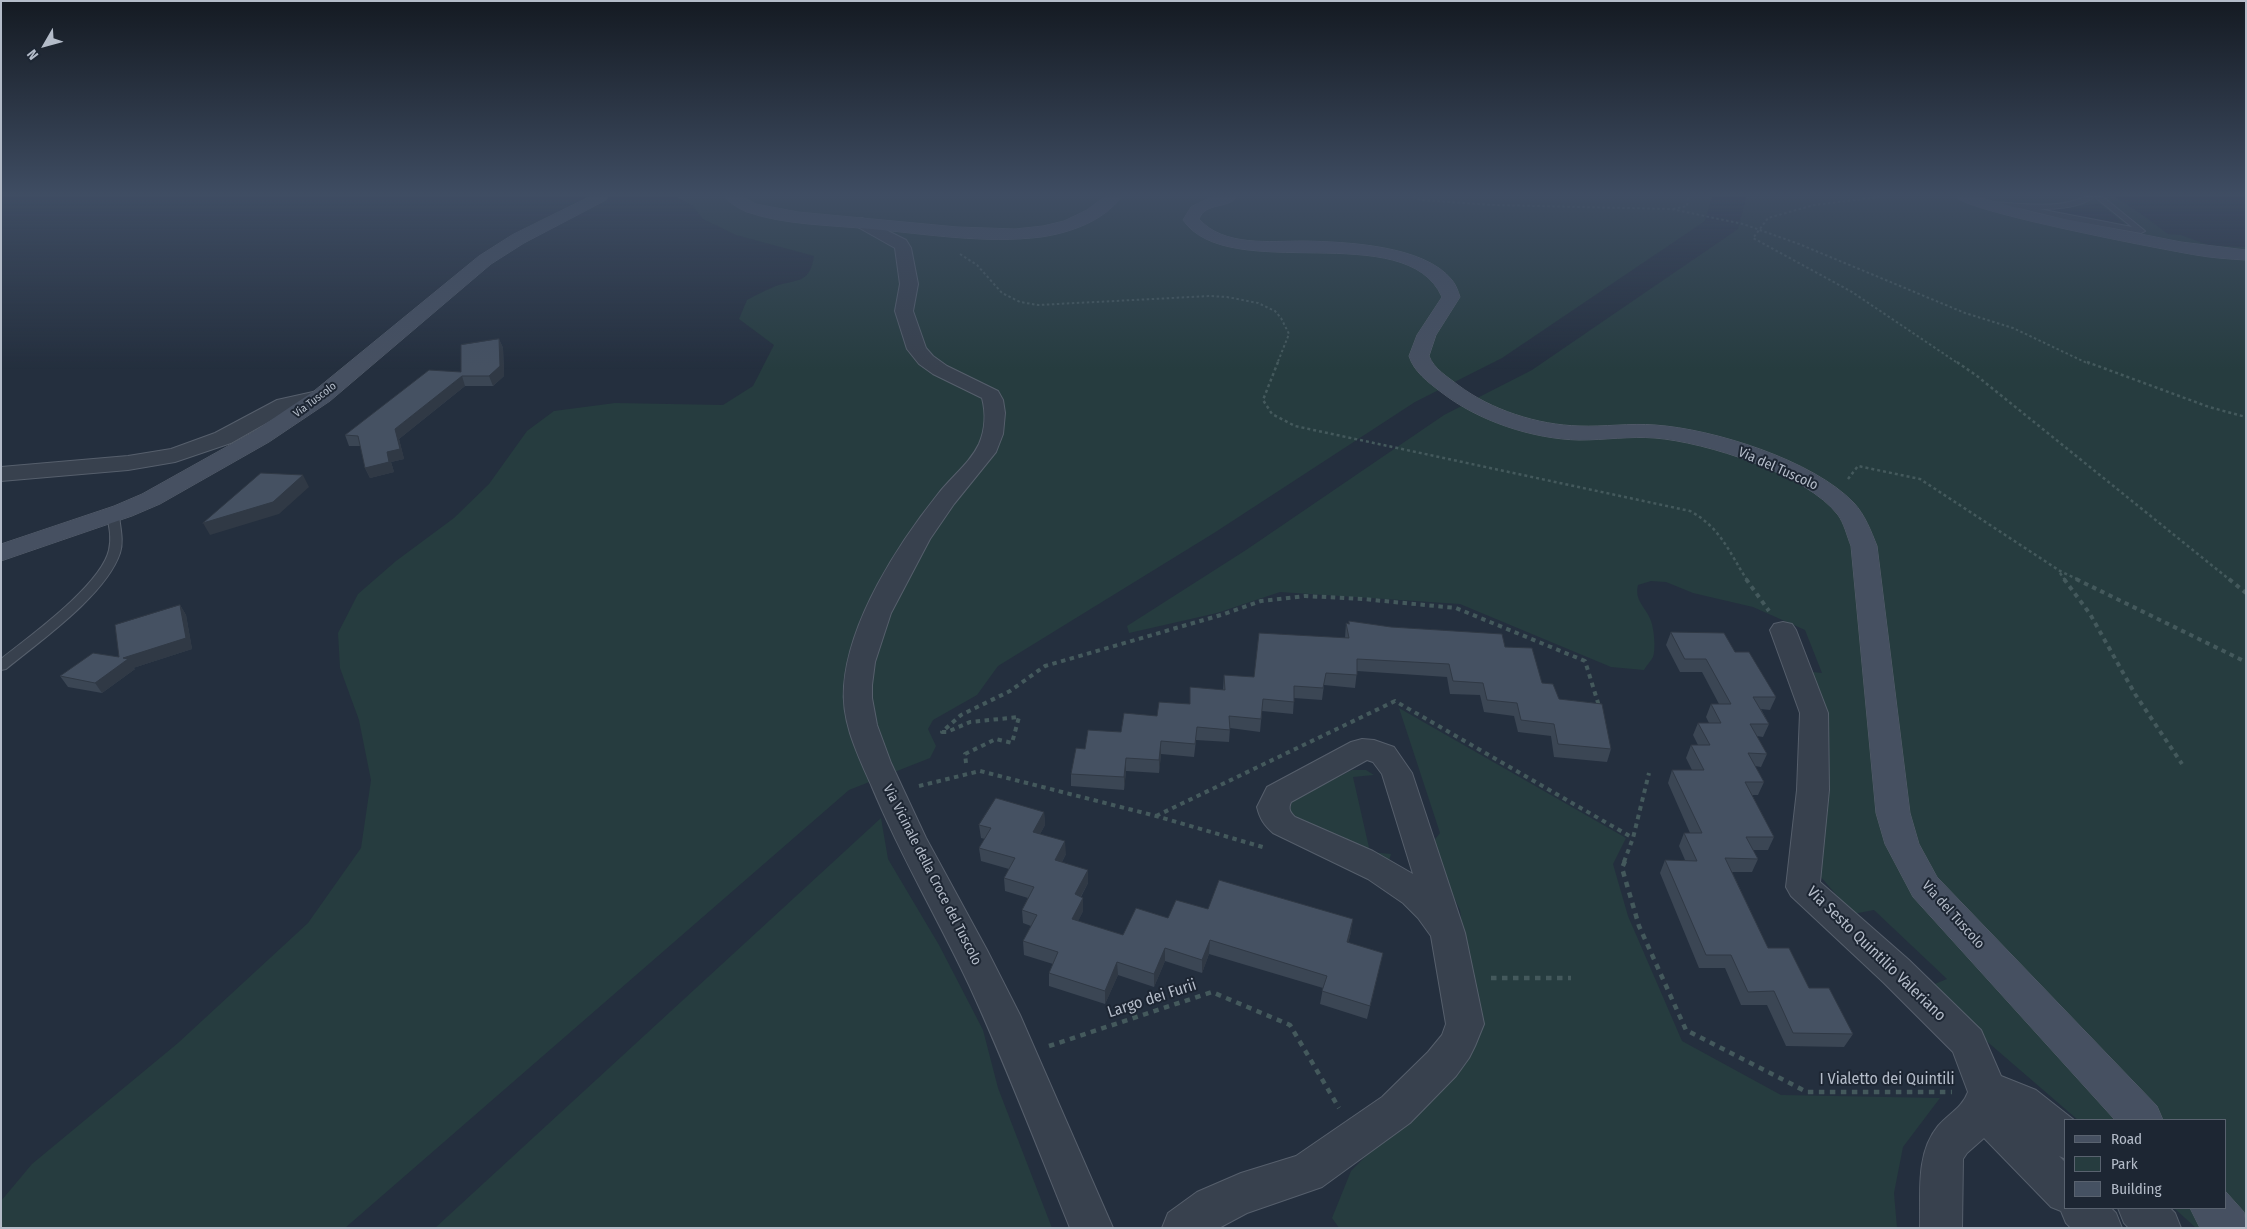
<!DOCTYPE html>
<style>
body{margin:0}
#map{position:relative;width:2247px;height:1229px;overflow:hidden;background:#242f3e;font-family:"Fira Sans Condensed",sans-serif}
canvas{display:block}
.frame{position:absolute;inset:0;border:2px solid #b4bcc9;pointer-events:none}
.legend{position:absolute;left:2064px;top:1119px;width:162px;height:90px;box-sizing:border-box;background:#1d2633;border:1px solid #59626f;margin:0;padding:6px 9px;list-style:none;font-size:15px;color:#b4bcc9}
.legend li{display:flex;align-items:center;gap:10px;height:25px}
.legend b{width:25px;border:1px solid #59626f}
.north{position:absolute;left:20px;top:20px;width:50px;height:50px;-webkit-text-stroke:4px #1d2633;paint-order:stroke;rotate:232deg;font-size:14px;font-weight:700;line-height:20px;text-align:center;color:#b4bcc9}
.north::after{content:'';display:block;margin:auto;width:18px;height:22px;background:#b4bcc9;clip-path:polygon(50% 0,100% 100%,50% 72%,0 100%)}
</style>
<div id="map">
<canvas width="2247" height="1229"></canvas>
<div class="frame"></div>
<ul class="legend">
<li><b style="height:6px;background:#465061"></b>Road</li>
<li><b style="height:14px;background:#263c3f"></b>Park</li>
<li><b style="height:14px;background:#455162"></b>Building</li>
</ul>
<div class="north">N</div>
</div>
<script>
const ctx = document.querySelector('canvas').getContext('2d');
ctx.lineJoin = 'round';
function fillPath(path, color) { ctx.fillStyle = color; ctx.fill(path, 'evenodd'); }
function stroke(path, color, width, dash) { ctx.strokeStyle = color; ctx.lineWidth = width; ctx.lineCap = dash ? 'butt' : 'round'; ctx.setLineDash(dash || []); ctx.stroke(path); }
function drawText(font, color, halo, rows, align = 'center') {
  ctx.font = font + ' "Fira Sans Condensed",sans-serif'; ctx.lineWidth = 4; ctx.setLineDash([]); ctx.textBaseline = 'middle'; ctx.strokeStyle = halo; ctx.fillStyle = color; for (const [text, x, y, turn = 0] of rows) {
    ctx.save(); ctx.translate(x, y); ctx.rotate((+turn || 0) * Math.PI / 180); ctx.textAlign = isNaN(turn) ? turn : align; if (halo) ctx.strokeText(text, 0, 0); ctx.fillText(text, 0, 0); ctx.restore();
  }
}
const green = new Path2D(`
 M676,197h1036l-7,24 -203,137 -87,44 -201,131 -216,133 -21,29 -44,25 -5,9 8,17 -6,12 -81,32 -504,438h-344v-27l31,-37 146,-121 130,-120 53,-75 10,-68 -12,-60 -19,-52 -2,-35 20,-39 38,-33 58,-43 35,-34 38,-53 27,-20 61,-8 108,2 30,-19 21,-41 -35,-26 8,-19c9,-5 19,-10 29,-14 21,-7 34,-2 38,-30l-78,-21 -33,-16 -10,-13z
 M1746,197h369l25,16 28,21 13,1 27,10 38,2v981h-50l-22,-20h52v-88h-148l-153,-132 22,-9 -73,-69 -21,4 -47,-54 -3,-189 19,2 -17,-43 -52,-23 -60,-14 -27,-11 -15,-1 -13,4c-4,16 8,22 13,36 3,8 5,28 2,36 -2,4 -7,9 -9,13l-33,-3 -151,-63 -180,-12 -63,21 -88,20 -2,-7 119,-76 198,-135 88,-45 206,-141zM2095,204h5l37,30 -89,-17 -29,-8 51,-1z
 M1399,708l227,130 -13,26 15,52 54,125 99,54 159,3 -37,49 -9,46 3,35h-558l-7,-10 19,-47 36,-36 89,-107 -16,-118 -31,-63 11,-14z
 M1352,770h14l8,5 -21,2 17,75 21,2 -2,7 -95,-39 -9,-14 6,-7z
 M881,818l7,41 51,86 44,85 15,58 54,140h-617z`);
const pathFar3 = new Path2D(`
 M1413,197l8,3 71,5 179,4 72,15 56,20 166,69 48,15 76,36
 M1880,197l-66,8 -46,13 -15,20 99,54 107,72
 M1673,209l14,-3 1,-9
 M960,254l17,11 25,28 18,9 18,3 172,-9 17,1 31,6 17,8 6,7 8,16 -12,30`);
const pathFar2 = new Path2D(`
 M1278,362l-15,38 9,14 23,12 395,85c31,17 39,41 57,69
 M1957,362l20,14 253,204
 M2087,362l122,45 37,10
 M1848,479l10,-13 62,13 140,92 19,9
 M2060,573l5,7`);
const pathFar1 = new Path2D(`
 M1746,579l23,32
 M2064,579l26,35 45,80 47,70
 M2076,579l170,83
 M2229,579l17,14
 M966,763l-1,-9 31,-15 16,4 7,-26 -49,5 -23,10h-5l19,-17 49,-24 35,-25 176,-51 40,-14 44,-5 58,3 93,9 129,53 14,45
 M919,786l61,-15 176,45 110,32
 M1156,816l239,-115 238,137
 M1624,862l9,-24 16,-65`);
const path = new Path2D(`
 M1625,861l-3,7 17,58 47,104 121,62h145
 M1491,978h80
 M1049,1046l163,-54 78,33 49,83`);
const lane = new Path2D(`
 M2085,197h9c-15,11 -37,12 -55,12l93,18 -37,-30h8l42,34 -4,2 -73,-13 -49,-12 -30,-2 -4,-2 4,-2c31,1 67,8 96,-5z
 M113,512l6,3c1,12 5,26 1,38 -14,42 -80,88 -114,116l-5,1v-11c29,-23 100,-74 108,-109 3,-12 0,-24 -2,-35z`);
const street = new Path2D(`
 M862,218l44,22 5,8 7,36 -5,27 13,37 7,8 14,10 51,25 5,9 2,13 -2,21 -7,18 -42,52 -24,35 -39,74 -16,49 -3,23v13l5,27 14,38 35,75 61,112 33,65 93,213h-43c-33,-81 -64,-163 -101,-243 -31,-66 -69,-130 -97,-198 -14,-32 -31,-65 -28,-101 5,-66 54,-142 94,-192 13,-17 32,-31 41,-50 6,-14 7,-31 3,-46l-49,-24 -14,-10 -12,-15 -12,-38 5,-27 -5,-36 -39,-22 -2,-3 2,-3z
 M322,390l7,2 3,4 -3,4 -38,9 -60,34 -56,19 -47,8 -127,11v-14l127,-11 43,-7 44,-16 62,-33z
 M1783,622l9,2 4,6 32,83 1,77 -9,92 89,78 72,70 20,46 35,14 38,30h-8v39l-7,-3 7,7v45h45l5,5 6,15h-51l-5,-5 -5,-12 -10,-4 -67,-69 -17,15 -4,6 -1,69h-42c1,-34 -5,-74 18,-102 10,-12 24,-18 30,-34l-15,-40 -70,-70 -92,-86 -5,-9 11,-97 3,-77 -30,-83 4,-6z
 M1362,739l12,1 20,7 18,26 53,160 19,91 -9,22 -6,12 -13,18 -46,47 -88,64 -75,26 -28,15h-57l6,-15 29,-21 44,-19 55,-17 86,-59 46,-45 14,-17 4,-11 -15,-88 -13,-18 -15,-15 -35,-24 -95,-46c-9,-8 -13,-14 -16,-26l10,-20 84,-45zM1367,760l6,2 9,12 31,100 -40,-23 -78,-34c-5,-5 -7,-8 -4,-15z
 M2118,1208h52l5,5 6,15h-52l-5,-5z`);
const secondary = new Path2D(`
 M589,197h19l-2,3 -82,43 -33,21 -161,137 -61,41 -109,62 -28,12 -131,45v-17l113,-38 28,-12 111,-62 61,-41 165,-135 33,-21z
 M725,197h18l13,7 42,8 159,15 58,2 28,-3 21,-5 23,-11 17,-13h17c-17,24 -52,36 -80,40 -56,7 -114,-3 -170,-8 -41,-4 -86,-4 -124,-17 -7,-3 -18,-9 -22,-15z
 M1212,197h25c-9,12 -32,5 -38,22 25,28 71,22 105,22 42,1 120,4 148,39 4,5 6,11 8,17l-24,38 -7,21c5,13 19,21 29,29 33,25 80,40 121,41 25,1 51,-3 76,-1 58,4 158,35 199,78 11,12 17,28 23,43l33,267 9,31 18,33 220,229 6,14h-48l-202,-223 -28,-53 -9,-31 -25,-267c-4,-10 -7,-23 -13,-31 -31,-41 -133,-73 -183,-77 -25,-2 -50,2 -76,2 -46,-1 -101,-19 -138,-48 -13,-10 -27,-20 -32,-36l8,-21 25,-38c-36,-81 -213,-11 -259,-77l8,-13z
 M1956,197h22l61,17 142,28 65,8v10c-17,-1 -33,-2 -50,-5 -30,-5 -229,-43 -240,-58z
 M2226,1192l18,20 2,16h-46l-10,-20h36z`);
const wall = new Path2D(`
 M499,339l4,9 1,28 -11,10h-28l-66,53 5,20 -13,3 3,10 -24,6 -5,-10 -4,-22h-12l-4,-11 116,-63z
 M180,605l6,10 6,34 -59,19 2,1 -33,24 -34,-6 -8,-11 59,-19z
 M1349,621l156,26 106,102 -4,13 -53,-5 -3,-21 -33,-4 -4,-16 -30,-4 -4,-17 -30,-1 -3,-17 -90,-6 -2,17 -31,-3 -2,15 -28,-2 -1,16 -31,-3 -2,21 -30,-4 -1,14 -33,-2 -2,17 -33,-3 -2,19 -33,-2 -2,19 -53,-4v-12l14,-25 72,-33 33,-12 33,-14 1,-15 30,2 91,-39 1,-15 3,1z
 M1671,632l64,20 41,45 -6,13 -9,-1 8,15 -6,13 -6,-1 10,18 -6,13 -6,-1 9,16 -6,13h-6l22,42 -6,13h-15l5,9 -6,13h-20l36,76 41,40 44,46 -9,13 -58,-1 -19,-41h-26l-16,-37h-26l-39,-95 5,-13h20l-6,-14 5,-13h6l-22,-50 4,-13h20l-6,-12 5,-13h7l-5,-10 5,-12h11l-3,-6 5,-13h8l-17,-32h-22l-14,-27z
 M1044,812l1,13 -5,9 26,20 -4,8 26,21 -7,14 2,1v13l-5,10 45,14 45,-17 40,-9 143,23 -3,11 35,10 -16,66 -47,-15 3,-16 -114,-34 -7,19 -37,-12 -11,26 -36,-12 -13,29 -56,-18v-13l4,-9 -29,-9 -1,-14 8,-15 -8,-3 -1,-13 6,-12 -23,-7 -1,-13 5,-9 -28,-8 -2,-13 6,-9 -4,-1 -2,-13z`);
const shadedWall = new Path2D(`
 M499,339l4,9 1,28 -11,10 -4,-10z
 M462,376l3,10 -66,53 5,20 -13,3 3,10 -24,6 -5,-10 22,-16 8,-23z
 M303,475l6,12 -30,27 -69,21 -7,-12z
 M180,605l6,10 6,34 -59,19 2,1 -33,24 -7,-10z
 M1161,741v13l-2,19v-13z
 M1126,758v13l-2,19v-13z
 M1044,812l1,13 -11,20 -1,-13z
 M1065,841l1,13 -10,19 -1,-13z
 M1088,870v13l-13,24v-13z
 M1083,898v13l-10,21 -1,-13z
 M1353,919l-2,13 -6,24 2,-14z
 M1210,940l-1,14 -7,19v-13z
 M1165,948v13l-11,26v-13z
 M1117,962l1,13 -13,29v-13z`);
const building = new Path2D(`
 M499,339l1,27 -11,10h-27l-67,53 5,20 -13,3 2,10 -24,6 -7,-32 -13,-1 84,-65 32,2v-27z
 M261,473l42,2 -30,27 -70,21z
 M180,605l6,33 -63,20 5,1 -33,24 -35,-7 33,-23 26,4 -4,-32z
 M1349,621l42,6 111,7 3,13 27,1 10,35 11,1 6,15 43,5 9,45 -53,-5 -4,-20 -33,-4 -4,-17 -30,-3 -4,-17 -30,-2 -4,-17 -92,-5v16l-31,-2 -3,15 -29,-2v16l-31,-3 -2,20 -32,-3 1,14 -33,-3 -2,17 -34,-3 -2,19 -33,-2 -2,19 -53,-3 5,-26 9,1 3,-19 33,2 3,-19 33,3 2,-14 31,2v-17l35,3 -1,-15 30,2 5,-44 90,5 -3,-15 3,1z
 M1671,632l53,1 11,19h14l27,45h-23l16,27h-19l17,30 -19,-1 16,29h-19l29,55h-28l12,22 -33,-1 43,90h21l20,40h20l24,46 -60,-1 -19,-42 -26,1 -17,-37h-25l-41,-95 32,1 -13,-28h18l-30,-63h32l-13,-25h19l-12,-22h23l-10,-19h20l-25,-45h-21z
 M996,798l48,14 -11,20 32,9 -10,19 33,10 -13,24 8,4 -11,21 51,16 13,-27 32,10 8,-18 32,9 11,-29 134,39 -6,23 36,11 -13,53 -48,-15 5,-15 -117,-36 -8,20 -37,-12 -11,26 -37,-12 -12,29 -56,-18 9,-21 -35,-11 14,-26 -15,-5 12,-23 -30,-9 11,-20 -36,-10 12,-20 -12,-3z`);
const farStreetnames = [
 ["Via Tuscolo",315,400,-37]
];
const streetNames = [
 ["Via del Tuscolo",1778,469,24],
 ["Via Vicinale della Croce del Tuscolo",932,875,63],
 ["Via del Tuscolo",1953,915,48]
];
const nearStreetnames = [
 ["Via Sesto Quintilio Valeriano",1876,954,44],
 ["Largo dei Furii",1152,999,-18],
 ["I Vialetto dei Quintili",1887,1080]
];
fillPath(green, '#263c3f');
stroke(lane, '#565f6c', 2);
stroke(street, '#565f6c', 2);
stroke(secondary, '#565f6c', 1);
stroke(pathFar3, '#44595c', 2, [2.5, 2.5]);
stroke(pathFar2, '#44595c', 2.5, [3, 3]);
stroke(pathFar1, '#44595c', 4, [4.5, 4.5]);
stroke(path, '#44595c', 4.5, [5.5, 5.5]);
fillPath(lane, '#38414e');
fillPath(street, '#38414e');
fillPath(secondary, '#465061');
fillPath(wall, '#3b4654');
fillPath(shadedWall, '#303945');
fillPath(building, '#455162');
stroke(building, '#303945', 1);
const sky = ctx.createLinearGradient(0, 0, 0, 369);
sky.addColorStop(0, '#141a22');
sky.addColorStop(0.53, '#3f4d63');
sky.addColorStop(1, '#3f4d6300');
ctx.fillStyle = sky;
ctx.fillRect(0, 0, 2247, 369);
drawText('11px', '#b4bcc9', '#1d2633', farStreetnames);
drawText('14px', '#b4bcc9', '#1d2633', streetNames);
drawText('16px', '#b4bcc9', '#1d2633', nearStreetnames);
</script>
